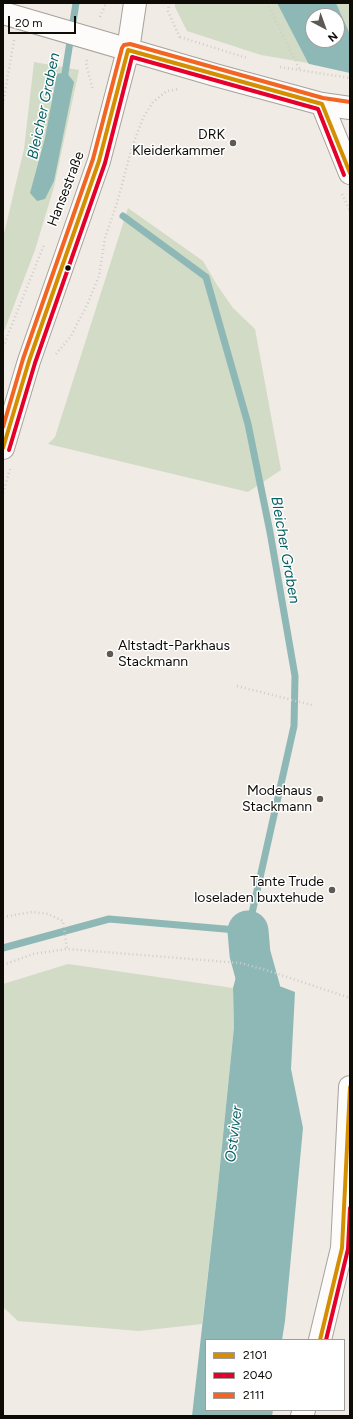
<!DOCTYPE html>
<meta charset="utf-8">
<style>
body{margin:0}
#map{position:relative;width:353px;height:1419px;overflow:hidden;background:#f0ebe4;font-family:Figtree,sans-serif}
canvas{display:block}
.frame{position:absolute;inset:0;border:4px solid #0e0b07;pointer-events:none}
.legend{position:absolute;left:205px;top:1339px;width:140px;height:72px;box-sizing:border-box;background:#fff;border:1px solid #9f9d9c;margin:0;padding:5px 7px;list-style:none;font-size:12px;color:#0e0b07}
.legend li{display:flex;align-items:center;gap:8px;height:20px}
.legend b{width:20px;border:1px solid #9f9d9c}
.north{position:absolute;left:305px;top:8px;width:40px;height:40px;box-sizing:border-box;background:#fff;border:1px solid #9f9d9c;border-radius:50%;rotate:139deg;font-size:11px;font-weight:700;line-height:16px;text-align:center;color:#0e0b07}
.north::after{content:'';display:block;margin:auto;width:14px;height:18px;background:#5d5954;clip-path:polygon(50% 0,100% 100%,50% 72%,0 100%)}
.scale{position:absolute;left:8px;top:16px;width:68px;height:18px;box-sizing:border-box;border:2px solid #0e0b07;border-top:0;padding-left:5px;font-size:12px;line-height:14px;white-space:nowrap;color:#0e0b07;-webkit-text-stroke:3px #fff;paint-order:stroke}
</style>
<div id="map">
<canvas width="353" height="1419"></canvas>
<div class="frame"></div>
<ul class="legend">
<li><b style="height:5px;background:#d48f01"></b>2101</li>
<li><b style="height:5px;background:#e4002b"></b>2040</li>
<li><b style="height:5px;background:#f26522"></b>2111</li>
</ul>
<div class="north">N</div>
<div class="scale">20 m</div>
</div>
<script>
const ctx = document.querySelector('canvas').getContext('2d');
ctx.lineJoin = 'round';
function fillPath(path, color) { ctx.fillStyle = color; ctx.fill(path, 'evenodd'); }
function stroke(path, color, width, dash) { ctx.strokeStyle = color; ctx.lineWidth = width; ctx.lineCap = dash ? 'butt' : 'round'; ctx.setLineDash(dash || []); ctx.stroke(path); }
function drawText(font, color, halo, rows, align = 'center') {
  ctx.font = font + ' Figtree,sans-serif'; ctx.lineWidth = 3; ctx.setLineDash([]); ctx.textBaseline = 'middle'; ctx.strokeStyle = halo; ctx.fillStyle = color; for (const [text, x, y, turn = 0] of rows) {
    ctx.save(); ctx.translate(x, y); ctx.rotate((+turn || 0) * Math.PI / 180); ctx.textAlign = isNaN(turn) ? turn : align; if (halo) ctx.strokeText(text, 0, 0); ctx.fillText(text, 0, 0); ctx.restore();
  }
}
const green = new Path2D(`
 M175,3h102l31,60 -47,-8 -74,-24 -12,-24z
 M336,3h14v31z
 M34,62l45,8 -25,117 -19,63 -32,84v-96l21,-89z
 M128,208l75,53 14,24 16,23 22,21 26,141 -33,22 -200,-48 7,-7z
 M68,964l165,24 1,39 -17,168 -15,129 -63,7 -121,-10 -15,-14v-323z`);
const water = new Path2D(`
 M277,3h59l14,31v104l-42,-75zM313,16h24v24h-24z
 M66,72l8,10 -20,99 -9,18 -8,2 -7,-8 15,-55 12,-64z
 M245,973l50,19 -4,77 12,59 -18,193 -3,19h-76v70h67l-1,6h-80l25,-221 17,-168 -1,-39 3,-11z`);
const pier = new Path2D(`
 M305,63l45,10v67l-2,-1z`);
const stream = new Path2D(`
 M64,80l12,-77
 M3,948l106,-29 139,12 46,-205 1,-50 -25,-144 -22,-108 -42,-147 -83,-61`);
const river = new Path2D(`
 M248,931l2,23 10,36 -3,43`);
const path = new Path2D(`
 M169,3l-1,8 12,27
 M267,3l33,67
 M100,17l6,-14
 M180,37l67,21
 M87,60l-1,3 7,28
 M280,67l70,11
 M3,104l11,-64
 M342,194l8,17
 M3,347l41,-102
 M56,354l15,-18 16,-31 12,-29 6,-38 12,-35 15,-56 11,-29 10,-16 14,-11 12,-2
 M3,493l7,-24
 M237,686l75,19
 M3,917l29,-5 16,2 15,7 4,28
 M3,965l30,-11 34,-5 173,14 26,7 84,28`);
const minor = new Path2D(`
 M3,13l212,62 107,29 28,4
 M322,104l28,69
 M3,448l26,-87 70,-200 29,-111 7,-47
 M320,1340l22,-92 8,-161
 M302,1416l2,-6`);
const bus1 = new Path2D(`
 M3,448l26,-87 70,-200 29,-111 194,54 28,69
 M320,1340l22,-92 8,-161`);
const bus2 = new Path2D(`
 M9,450l26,-87 70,-200 27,-106 186,52 26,66
 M326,1340l22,-91 2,-41`);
const bus3 = new Path2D(`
 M3,427l20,-68 70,-200 29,-111 2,-3 6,-1 193,54 27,4`);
const markers = [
 [233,143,4,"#5d5954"],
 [68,268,3.5,"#0e0b07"],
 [110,654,4,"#5d5954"],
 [320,799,4,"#5d5954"],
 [332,890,4,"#5d5954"]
];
const poiNames = [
 ["DRK",225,135],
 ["Kleiderkammer",225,151],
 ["Altstadt-Parkhaus",118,646,"left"],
 ["Stackmann",118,662,"left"],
 ["Modehaus",312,791],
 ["Stackmann",312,807],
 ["Tante Trude",324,882],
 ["loseladen buxtehude",324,898]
];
const streetNames = [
 ["Hansestraße",66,189,-69]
];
const waterNames = [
 ["Bleicher Graben",44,106,-78],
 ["Bleicher Graben",285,550,80],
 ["Ostviver",234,1134,-83]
];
fillPath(green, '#d2dbc5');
fillPath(water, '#8eb8b6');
fillPath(pier, '#f0ebe4');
stroke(stream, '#8eb8b6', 7);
stroke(river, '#8eb8b6', 41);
stroke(minor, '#a6a29c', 24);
stroke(path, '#cecdcb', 2.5, [1, 3]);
stroke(minor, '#fdfcfb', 22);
stroke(bus1, '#d48f01', 4);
stroke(bus2, '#e4002b', 4);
stroke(bus3, '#f26522', 4);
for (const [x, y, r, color] of markers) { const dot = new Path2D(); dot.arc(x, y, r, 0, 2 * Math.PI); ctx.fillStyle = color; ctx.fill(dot); stroke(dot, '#fff', 1.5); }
drawText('14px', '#0e0b07', '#fff', poiNames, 'right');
drawText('14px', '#0e0b07', '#fff', streetNames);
drawText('italic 15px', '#096364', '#fff', waterNames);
</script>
